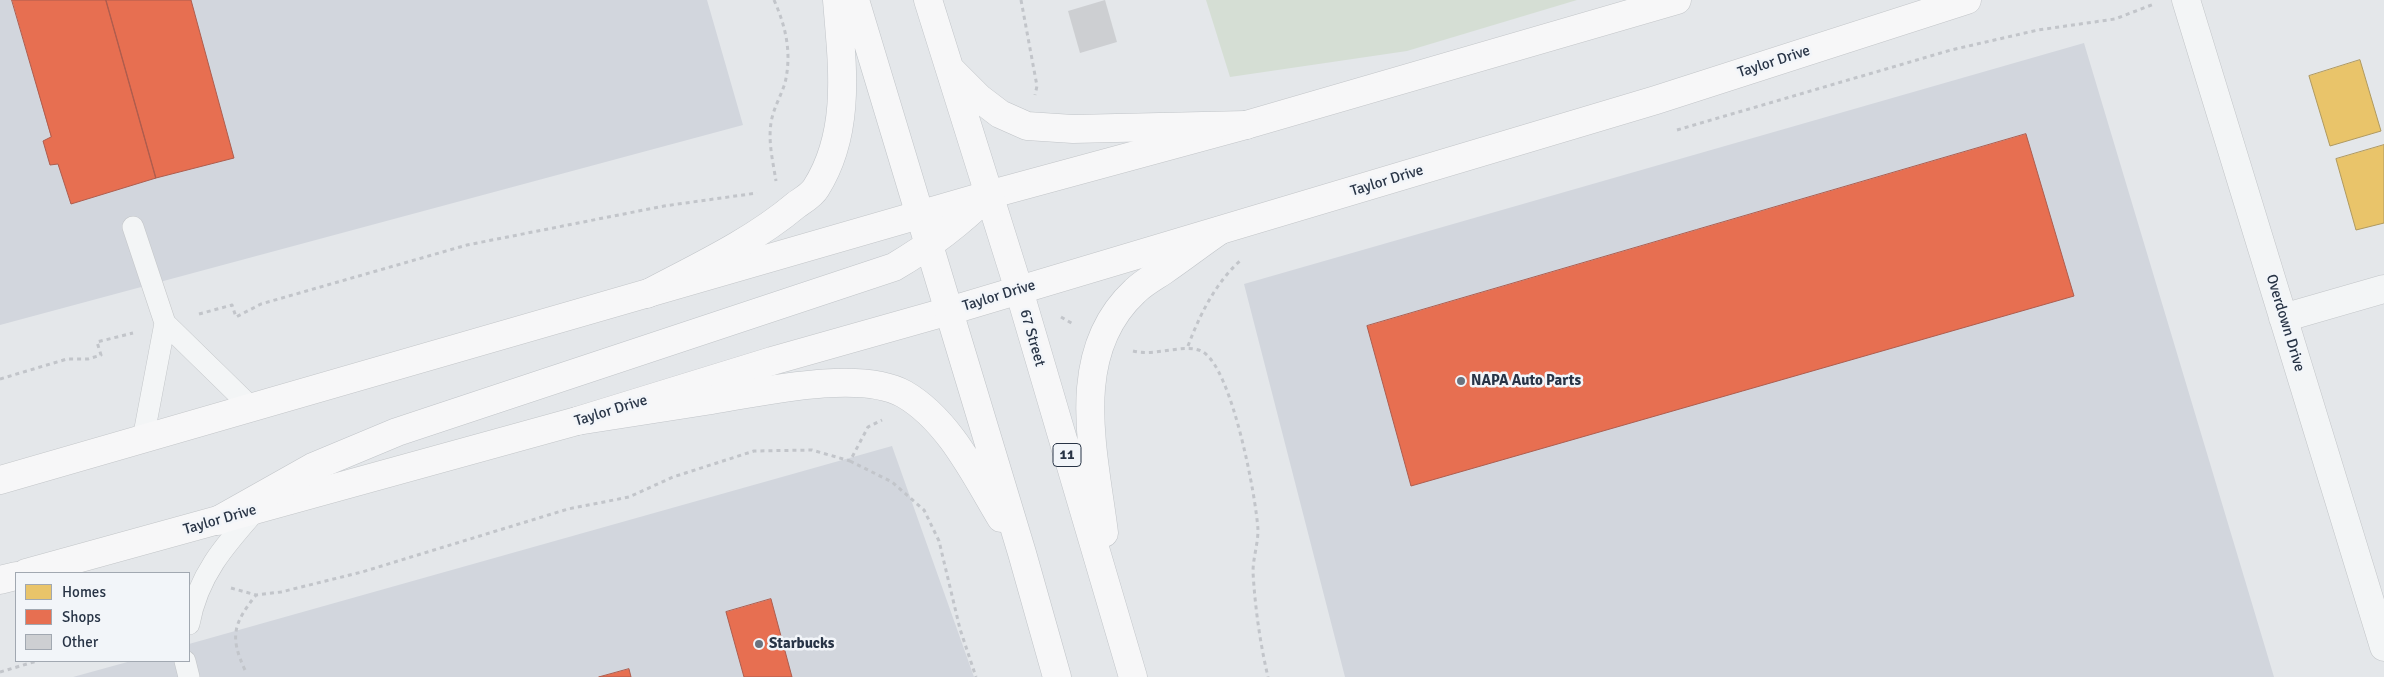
<!DOCTYPE html>
<style>
body{margin:0}
#map{position:relative;width:2384px;height:677px;overflow:hidden;background:#e4e7ea;font-family:Signika,sans-serif}
canvas{display:block}
.legend{position:absolute;left:15px;top:572px;width:175px;height:90px;box-sizing:border-box;background:#f2f5f9;border:1px solid #a1a8b1;margin:0;padding:6px 9px;list-style:none;font-size:15px;color:#283446}
.legend li{display:flex;align-items:center;gap:10px;height:25px}
.legend b{width:25px;border:1px solid #a1a8b1}
</style>
<div id="map">
<canvas width="2384" height="677"></canvas>
<ul class="legend">
<li><b style="height:14px;background:#e9c46a"></b>Homes</li>
<li><b style="height:14px;background:#e76f51"></b>Shops</li>
<li><b style="height:14px;background:#cdcfd2"></b>Other</li>
</ul>
</div>
<script>
const ctx = document.querySelector('canvas').getContext('2d');
ctx.lineJoin = 'round';
function fillPath(path, color) { ctx.fillStyle = color; ctx.fill(path, 'evenodd'); }
function stroke(path, color, width, dash) { ctx.strokeStyle = color; ctx.lineWidth = width; ctx.lineCap = dash ? 'butt' : 'round'; ctx.setLineDash(dash || []); ctx.stroke(path); }
function drawText(font, color, halo, rows, align = 'center') {
  ctx.font = font + ' Signika,sans-serif'; ctx.lineWidth = 5; ctx.setLineDash([]); ctx.textBaseline = 'middle'; ctx.strokeStyle = halo; ctx.fillStyle = color; for (const [text, x, y, turn = 0] of rows) {
    ctx.save(); ctx.translate(x, y); ctx.rotate((+turn || 0) * Math.PI / 180); ctx.textAlign = isNaN(turn) ? turn : align; if (halo) ctx.strokeText(text, 0, 0); ctx.fillText(text, 0, 0); ctx.restore();
  }
}
const built = new Path2D(`
 M0,0h707l36,125 -743,200z
 M2084,43l190,634h-929l-101,-393z
 M892,446l82,231h-901l58,-16h58v-17z`);
const green = new Path2D(`
 M1206,0h371l-170,51 -177,26z`);
const homes = new Path2D(`
 M2360,60l21,71 -51,15 -21,-70z
 M2384,145v78l-28,7 -20,-71z`);
const shops = new Path2D(`
 M12,0h94l50,178 -85,26 -13,-40 -8,1 -7,-24 8,-4z
 M106,0h85l43,158 -78,20z
 M2026,134l48,162 -663,190 -44,-160z
 M771,599l21,78h-48l-18,-65z
 M629,669l2,8h-32z`);
const building = new Path2D(`
 M1105,0l12,42 -37,11 -12,-42z`);
const path = new Path2D(`
 M774,0c12,27 18,53 11,83 -4,13 -12,26 -14,40 -3,19 2,39 5,58
 M1021,0l16,86 -2,9
 M1677,130l274,-80 87,-20 77,-11 39,-15
 M199,314l33,-9 4,12 25,-13 206,-59 197,-39 93,-13
 M1061,317l12,7
 M1188,346c12,-32 28,-64 54,-87
 M1133,351c24,6 53,-9 70,1 29,17 53,144 55,178 0,14 -5,28 -5,42 2,35 7,71 15,105
 M0,379l67,-20h21l13,-4 -4,-13 36,-9
 M850,461l42,21 32,28 15,31 21,88 16,48
 M231,588l25,7 25,-3 81,-20 206,-63 61,-12 44,-20 81,-26 58,-1 38,11 18,-34 14,-7
 M245,670c-16,-34 -11,-47 11,-75
 M0,672l37,-11`);
const service = new Path2D(`
 M133,227l32,96 87,85
 M143,439l22,-116
 M189,624c9,-49 36,-79 68,-115
 M185,661l4,16`);
const minor = new Path2D(`
 M2186,0l198,647
 M2283,318l101,-29`);
const secondary = new Path2D(`
 M0,480l988,-285 258,-70 431,-125
 M26,573l551,-152 195,-60 177,-50 707,-211 311,-100
 M0,580l16,-4`);
const primary = new Path2D(`
 M855,0l167,553 35,124
 M928,0l91,290 114,387
 M950,69l29,29 21,16 27,12 46,3 173,-4
 M647,294c51,-27 105,-52 149,-89 7,-5 16,-10 20,-17 36,-57 26,-124 21,-188
 M577,421c45,-7 90,-14 135,-21 48,-8 148,-31 192,-6 45,26 71,81 97,124
 M217,521l96,-54 84,-35 497,-165c34,-20 65,-43 94,-72
 M1104,533c-10,-81 -37,-179 31,-242 8,-8 19,-14 28,-20 19,-13 37,-27 56,-40`);
const markers = [
 [1461,381,5,"#6a737f"],
 [759,644,5,"#6a737f"]
];
const shields = [
 [1067,455,28]
];
const shieldNames = [
 ["11",1067,455]
];
const streetNames = [
 ["Taylor Drive",1774,62,-18],
 ["Taylor Drive",1387,181,-17],
 ["Taylor Drive",999,296,-17],
 ["Overdown Drive",2285,323,73],
 ["67 Street",1032,338,74],
 ["Taylor Drive",611,411,-17],
 ["Taylor Drive",220,520,-16]
];
const poiNames = [
 ["NAPA Auto Parts",1471,381],
 ["Starbucks",769,644]
];
fillPath(built, '#d2d6dd');
fillPath(green, '#d5ded4');
fillPath(homes, '#e9c46a');
stroke(homes, '#af995f', 1);
fillPath(shops, '#e76f51');
stroke(shops, '#ae5d4e', 1);
fillPath(building, '#cdcfd2');
stroke(service, '#c2c5c8', 22);
stroke(minor, '#c2c5c8', 29);
stroke(secondary, '#c2c5c8', 29);
stroke(primary, '#c0c4c8', 29);
stroke(path, '#c2c5ca', 3, [4, 4]);
stroke(service, '#f3f5f6', 21);
stroke(minor, '#f3f5f6', 28);
stroke(secondary, '#f7f7f8', 28);
stroke(primary, '#f7f7f8', 28);
for (const [x, y, r, color] of markers) { const dot = new Path2D(); dot.arc(x, y, r, 0, 2 * Math.PI); ctx.fillStyle = color; ctx.fill(dot); stroke(dot, '#f2f5f9', 2); }
for (const [x, y, w] of shields) { const box = new Path2D(); box.roundRect(x - w / 2, y - 11.5, w, 23, 4); ctx.fillStyle = '#f2f5f9'; ctx.fill(box); stroke(box, '#283446', 1); }
drawText('bold 14px', '#283446', null, shieldNames);
drawText('15px', '#283446', '#f2f5f9', streetNames);
drawText('bold 15px', '#283446', '#f2f5f9', poiNames, 'left');
</script>
